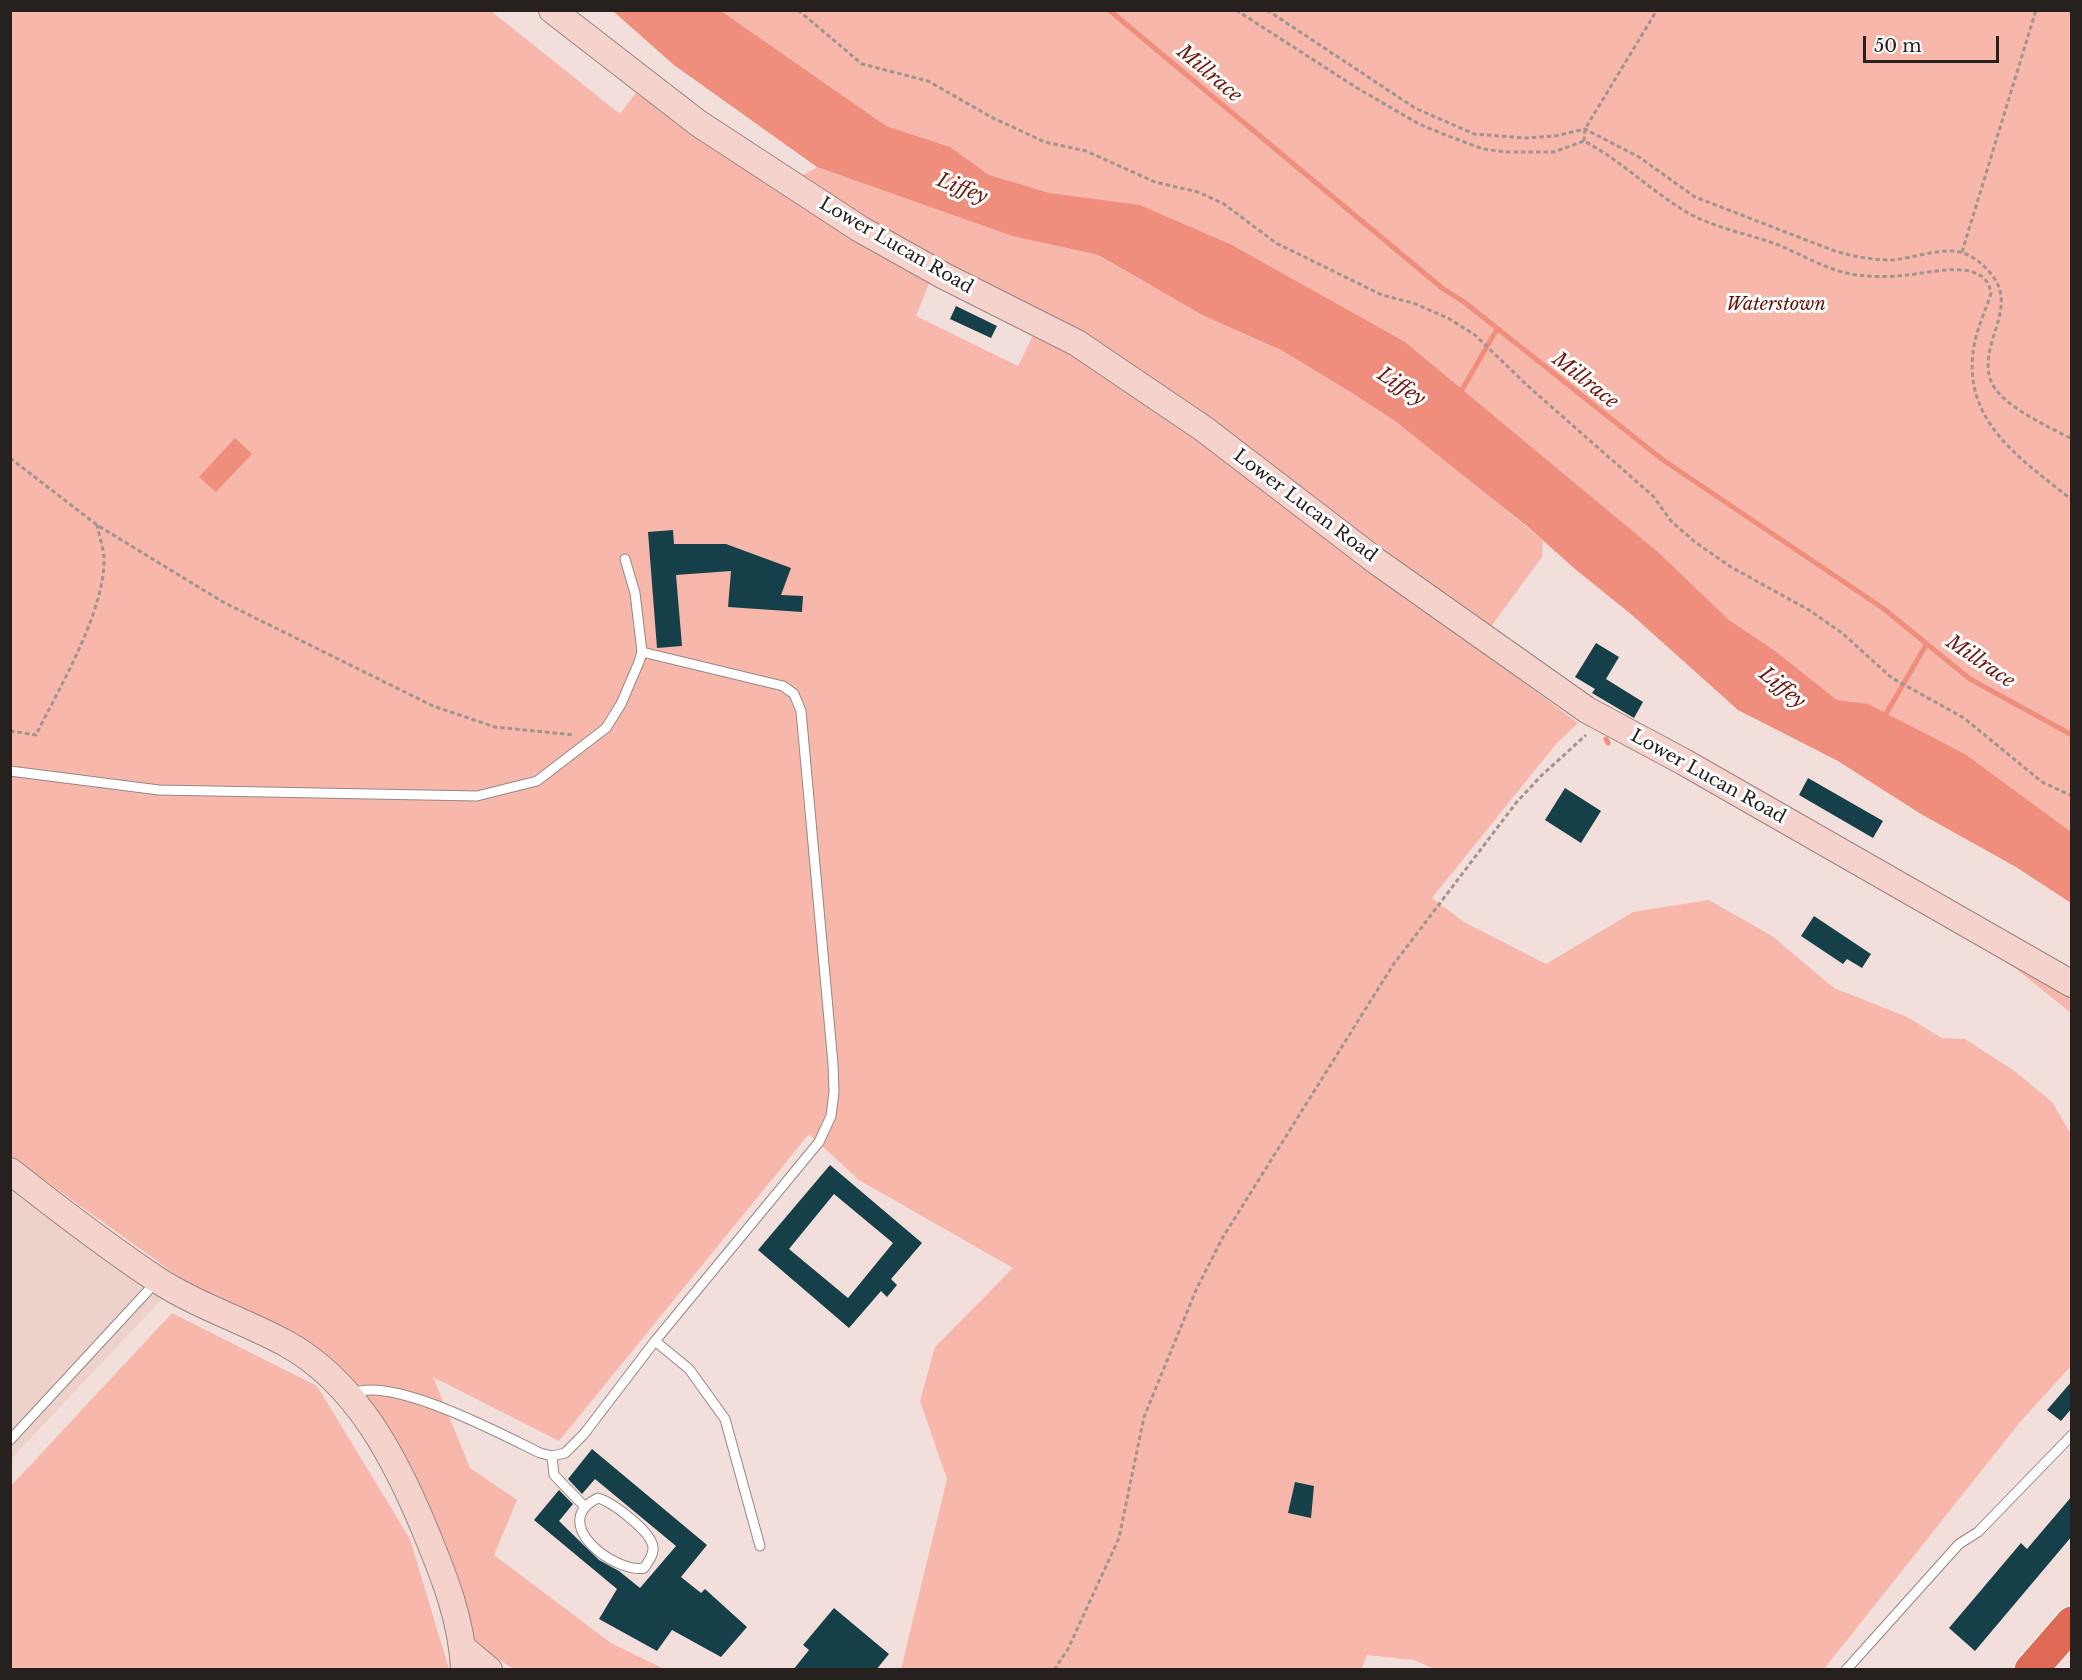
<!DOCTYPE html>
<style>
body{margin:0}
#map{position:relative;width:2082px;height:1680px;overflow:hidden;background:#f2dfdb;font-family:"Libre Baskerville",serif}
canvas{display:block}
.frame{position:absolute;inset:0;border:12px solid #26201e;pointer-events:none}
.scale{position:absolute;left:1863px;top:36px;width:136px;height:27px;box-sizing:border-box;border:3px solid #26201e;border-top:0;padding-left:8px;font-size:18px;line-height:21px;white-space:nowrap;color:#26201e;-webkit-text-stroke:4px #fff;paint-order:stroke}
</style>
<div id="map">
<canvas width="2082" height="1680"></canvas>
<div class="frame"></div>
<div class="scale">50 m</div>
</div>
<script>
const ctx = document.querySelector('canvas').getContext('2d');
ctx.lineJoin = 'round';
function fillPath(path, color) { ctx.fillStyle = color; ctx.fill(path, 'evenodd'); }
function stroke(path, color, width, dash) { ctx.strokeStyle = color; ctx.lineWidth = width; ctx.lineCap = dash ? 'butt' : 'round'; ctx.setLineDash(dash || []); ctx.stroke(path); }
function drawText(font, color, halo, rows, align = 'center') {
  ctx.font = font + ' "Libre Baskerville",serif'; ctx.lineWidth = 6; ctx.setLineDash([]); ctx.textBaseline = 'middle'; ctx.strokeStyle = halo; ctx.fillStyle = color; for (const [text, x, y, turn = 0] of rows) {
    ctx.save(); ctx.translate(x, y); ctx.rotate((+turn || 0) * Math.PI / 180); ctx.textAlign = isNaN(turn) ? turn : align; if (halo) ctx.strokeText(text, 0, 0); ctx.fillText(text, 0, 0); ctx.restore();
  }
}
const built = new Path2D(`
 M11,1187l151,112 -151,160z`);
const green = new Path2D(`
 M11,11h480l129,103 17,-23 293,190 -14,35 102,50 17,-35 110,69 433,323 -22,21 -124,154 32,24 82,42 87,-52 76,-12 63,36 62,52 71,28 37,22 23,1 51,33 36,30 19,32v232l-50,55 -197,248 -388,1 -22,-10 -47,-5 -6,15 -460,-1 46,-190 -27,-78 15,-54 78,-79 -154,-88 -50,-46 -250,307 -126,-64 37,91 47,32 -23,55 117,88 53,26h-150l-43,-26 -77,-198 -151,-129 -68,-42 -164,-118z
 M675,11h1396v853l-201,-124 -423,-323 -497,-230z
 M817,167l195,69 85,19 107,61 77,34 71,43 43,28 61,47 87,73 -1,16 -52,71 -330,-245 -118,-70 -121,-61 -123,-74z
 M2005,960l66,37v16z
 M172,1313l145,73 93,153 39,130h-438v-183z`);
const water = new Path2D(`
 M613,11h108l165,115 64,21 39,28 60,18 91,12 92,40 173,97 254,211 70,67 46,31 62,49 31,4 97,50 106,78v71l-55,-36 -95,-53 -83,-53 -100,-51 -106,-95 -57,-46 -47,-42 -133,-106 -43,-28 -71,-43 -77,-34 -106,-61 -86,-19 -195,-69 -143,-102z
 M235,438l17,16 -36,38 -17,-15z`);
const stream = new Path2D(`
 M1109,10l333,278 22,14 199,158 221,149 86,70 102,56
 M1459,395l38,-66
 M1883,719l43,-74
 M1606,739l2,4`);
const building = new Path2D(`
 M956,306l41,20 -6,12 -41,-19z
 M673,530l1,14h52l65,24 -10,27 22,1 -1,16 -74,-5 3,-36 -55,4 6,71 -25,2 -9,-116z
 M1596,643l23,14 -13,22 37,23 -9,16 -42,-25 3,-4 -20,-12z
 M1808,778l75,43 -10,17 -74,-43z
 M1565,788l36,23 -20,32 -36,-23z
 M1814,916l57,38 -9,14 -15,-9 -4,5 -42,-28z
 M830,1165l92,78 -31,36 6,6 -10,12 -6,-6 -32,37 -91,-78zM834,1194l59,49 -45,55 -59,-49z
 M2072,1381v27l-11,13 -14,-11z
 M592,1449l115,96 -26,32 20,16 4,-4 42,38 -26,30 -49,-27 -15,21 -58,-32 18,-30 -83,-69 25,-30 14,14 -14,17 40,39 20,11 21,17 36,-42 -81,-67 -13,15 -14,-15z
 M1295,1482l19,4 -3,32 -23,-5z
 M2072,1496v40l-97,115 -26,-23 72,-85 6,6z
 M834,1608l55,46 -13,16h-83l16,-20 -6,-5z`);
const path = new Path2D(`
 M798,10l64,54 66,17 65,37 52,24 41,9 69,31 43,10 26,12 52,39 106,52 31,8 35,15 27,17 54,52 124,109 18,25 24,21 36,25 78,43 33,23 50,45 72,40 78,64 30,14
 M1236,10l121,78 62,36 24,10 40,15 23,3h48l30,-11c38,20 69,52 106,73 26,14 58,20 86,30 27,11 52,27 81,31 16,2 34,2 50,0 23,-2 79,-18 84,18 -5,17 -14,35 -17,53 -13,75 46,112 98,154
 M1267,10l148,98 59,26 52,4 29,-2 30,-7 54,28 56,40 137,53c19,6 39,10 59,10 20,-1 54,-14 72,-7 12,4 21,12 29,22 27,34 -15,70 -1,106 9,24 58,46 81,58
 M1584,141l1,-12 72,-119
 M1962,252l74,-242
 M10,458l87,67 126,77 210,104 62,21 80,8
 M10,731l26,4c23,-47 70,-125 68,-178 -1,-10 -5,-22 -7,-32
 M1054,1670l14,-21 51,-111 25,-121 52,-127 27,-53 170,-272 123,-162 25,-27 45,-41`);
const lane = new Path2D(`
 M10,771l149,19 318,6 60,-15 69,-53 15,-24 18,-42 3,-10 -2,-17 -5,-42 -10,-34
 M655,1341l34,28 36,50 35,127
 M352,1394c37,-20 151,41 188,59l12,3 13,-3 19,-19 71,-93 164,-199 12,-26 3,-24 -1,-28 -32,-353 -7,-17 -11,-8 -141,-34
 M10,1440l146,-158
 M552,1456l2,19 30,31
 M598,1498c14,4 53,33 55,49 1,8 -5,15 -9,21 -28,6 -97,-45 -46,-70z
 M1846,1670l113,-126 19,-12 94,-97`);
const secondary = new Path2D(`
 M552,10l146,113 162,106 84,47 133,67 127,86 172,132 211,149 97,52 388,222
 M10,1171c47,37 96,75 146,108 41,27 89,42 131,65 70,39 109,116 138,186 19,46 37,90 39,140
 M463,1648l26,22`);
const highway = new Path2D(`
 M2031,1670l41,-47`);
const streetNames = [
 ["Lower Lucan Road",896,246,30],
 ["Lower Lucan Road",1305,506,37],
 ["Lower Lucan Road",1708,777,29]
];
const parkNames = [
 ["Waterstown",1776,305]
];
const waterNames = [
 ["Millrace",1209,74,40],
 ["Liffey",962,189,21],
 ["Millrace",1585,381,38],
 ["Liffey",1401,387,33],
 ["Millrace",1980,662,34],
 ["Liffey",1782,688,39]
];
fillPath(built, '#edd2cc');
fillPath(green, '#f7b8ab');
fillPath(water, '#ef8e7c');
stroke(stream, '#ef8e7c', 5);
fillPath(building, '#154049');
stroke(lane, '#978682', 11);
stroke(secondary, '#978682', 28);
stroke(highway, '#fff', 35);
stroke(path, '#a19390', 3, [4.5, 3]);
stroke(lane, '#fff', 9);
stroke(secondary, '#f5d2cc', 26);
stroke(highway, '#de6a55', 33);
drawText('18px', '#26201e', '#fff', streetNames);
drawText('italic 18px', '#671004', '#fff', parkNames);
drawText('italic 20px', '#701a0e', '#fff', waterNames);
</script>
